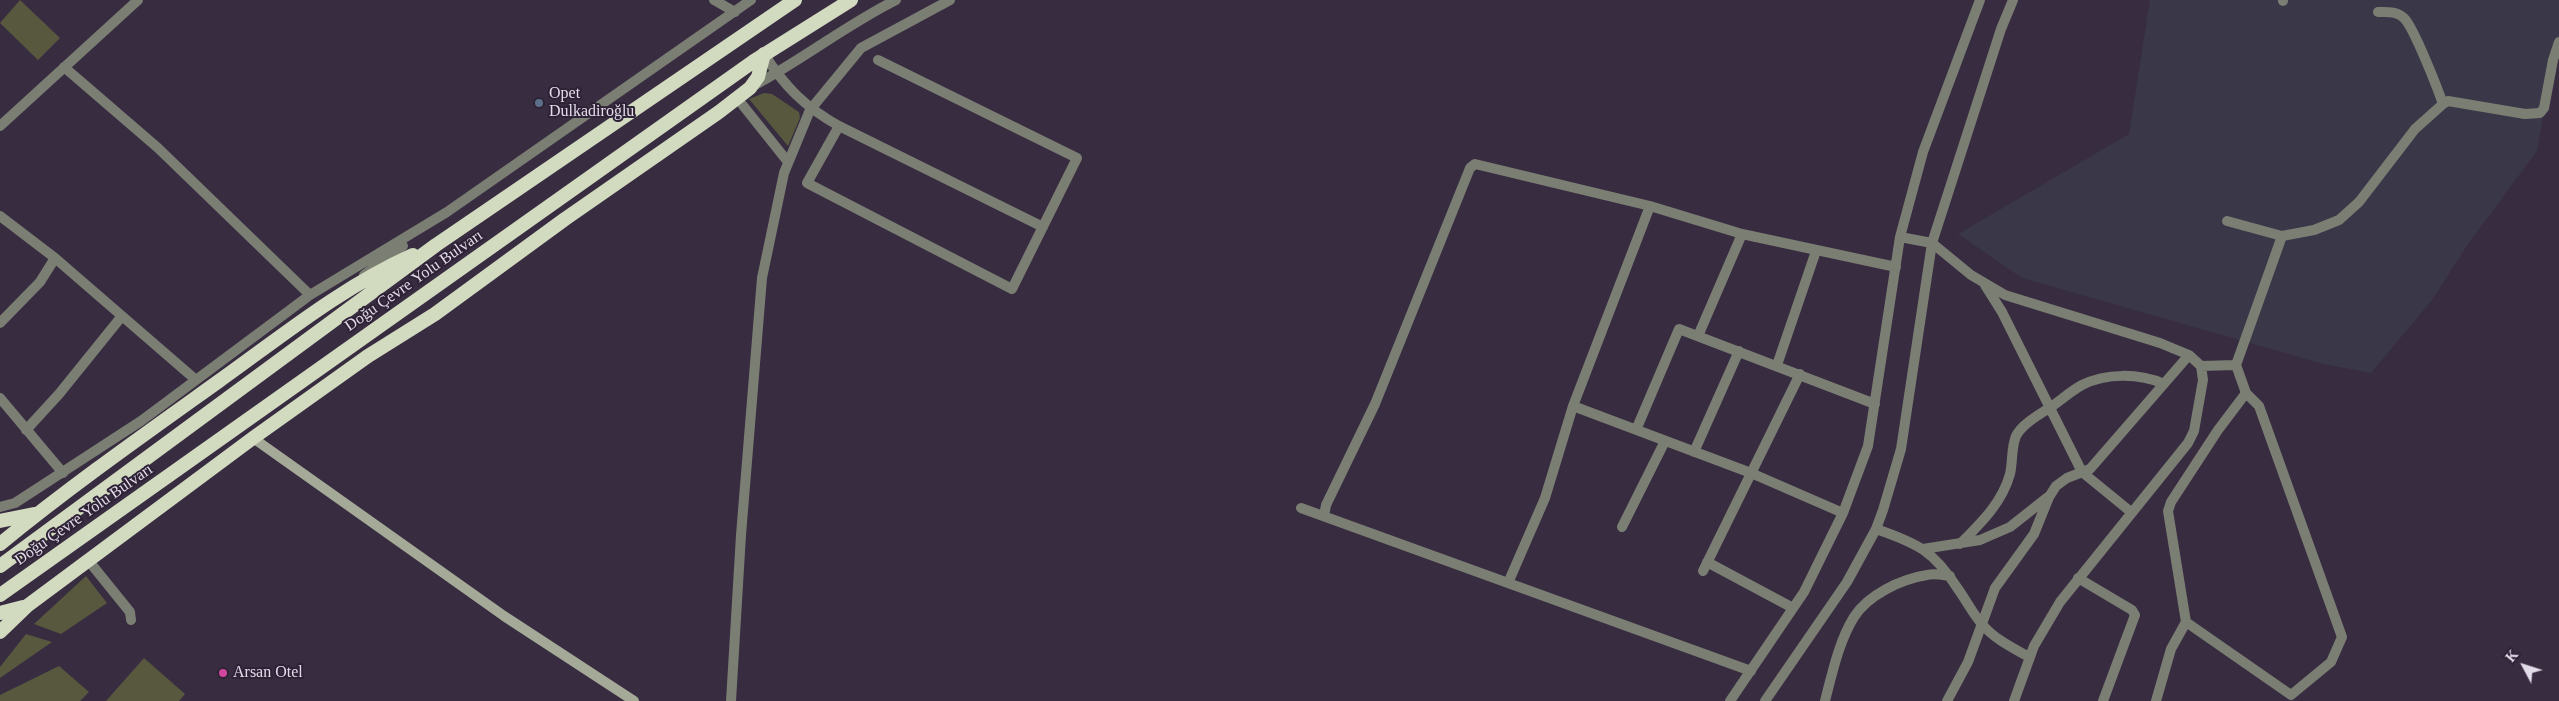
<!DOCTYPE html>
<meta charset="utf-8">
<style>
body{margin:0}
#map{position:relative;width:2559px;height:701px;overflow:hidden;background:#382c41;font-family:"Times New Roman",serif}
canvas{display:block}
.north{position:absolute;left:2499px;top:641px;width:50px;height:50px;-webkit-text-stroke:4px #2e2237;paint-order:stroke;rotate:310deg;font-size:14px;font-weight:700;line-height:20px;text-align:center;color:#e2dbe8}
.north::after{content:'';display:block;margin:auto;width:18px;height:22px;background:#e2dbe8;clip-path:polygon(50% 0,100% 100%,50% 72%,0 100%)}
</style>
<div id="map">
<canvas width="2559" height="701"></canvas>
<div class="north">K</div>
</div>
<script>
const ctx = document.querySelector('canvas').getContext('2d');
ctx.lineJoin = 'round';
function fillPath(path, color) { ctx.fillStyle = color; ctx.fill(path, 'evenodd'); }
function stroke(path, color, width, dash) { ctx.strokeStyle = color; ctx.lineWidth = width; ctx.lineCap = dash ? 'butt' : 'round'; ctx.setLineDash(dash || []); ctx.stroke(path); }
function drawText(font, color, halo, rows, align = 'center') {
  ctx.font = font + ' "Times New Roman",serif'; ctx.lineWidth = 4; ctx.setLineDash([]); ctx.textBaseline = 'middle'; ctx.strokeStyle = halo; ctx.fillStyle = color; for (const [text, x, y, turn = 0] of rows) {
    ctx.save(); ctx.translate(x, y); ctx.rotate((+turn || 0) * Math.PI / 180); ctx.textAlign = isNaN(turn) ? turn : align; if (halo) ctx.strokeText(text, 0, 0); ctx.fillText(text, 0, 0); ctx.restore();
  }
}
const industrial = new Path2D(`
 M2150,0h409v53l-6,7 -16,91 -69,93 -36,56 -61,73 -47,-9 -302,-86 -64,-44 171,-100z`);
const green = new Path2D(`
 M20,0l40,38 -22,22 -38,-37z
 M764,93l8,1 27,18 1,6 -12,28 -39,-47z
 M86,576l21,27 -46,31 -27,-10z
 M26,634l26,8 -52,36v-11z
 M144,658l41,36 -6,7h-73z
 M59,666l30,26 -9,9h-80v-6z`);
const minor = new Path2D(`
 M714,0l21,12
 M2283,0v1
 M2378,12c9,0 19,-1 26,6 10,10 33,69 39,86
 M764,54c21,33 41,53 75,72l204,101
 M64,67l94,81 152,147
 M753,86c49,-26 93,-61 143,-86
 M737,98l51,64
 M0,126l138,-126
 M839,126l-32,57 205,106 65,-131 -199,-98
 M0,216l55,42 141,122
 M2227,221l55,15
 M1900,237l32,6 39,32 34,20 155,48 29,12 12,11 2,14 -9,51 -6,12 -128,159 -26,44 -20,55
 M364,275l39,-29
 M1985,285l17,27 80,160 49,40
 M0,323l40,-41 15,-24
 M1698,336l44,-102
 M1777,365l39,-114
 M2201,366l35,-1 46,-129 32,-6 25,-10 20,-18 56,-73 28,-25 5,-3 77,13 15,-1 4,-5 9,-48 6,-18
 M0,398l63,75
 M1573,406l178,67 92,40
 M26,430l33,-36 63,-78
 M1636,430l43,-101 196,75
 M1694,452l45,-101
 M0,507l15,-4 126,-82 169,-126 137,-83 304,-212
 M1301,508l450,163
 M1324,516l2,-11 49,-101 95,-236 5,-4 175,42 92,28 154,33
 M1622,527l43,-86
 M1876,529c41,14 58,22 82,60 8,11 15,25 24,35 12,15 31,24 47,33
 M1960,544c21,-21 42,-41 50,-70 3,-13 1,-26 6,-38 6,-12 24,-22 35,-29 10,-7 20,-16 31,-22 24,-12 57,-12 82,-1
 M1923,549l57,-9 30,-13 38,-30
 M88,560l42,52 1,8
 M1707,562l86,46
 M1703,571l97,-197
 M2078,578l54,32 3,5 -32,86
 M1508,583l37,-85 28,-92 77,-200
 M2186,622l105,73 40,-33 11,-25 -83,-231 -13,-13
 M731,701l10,-166 21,-257 22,-105 26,-63 51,-62 89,-48
 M1730,701l74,-109 39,-79 25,-67 32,-209 23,-85 57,-152
 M1765,701l82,-119 29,-53 7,-19 18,-61 31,-206 69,-214 12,-29
 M1825,701c7,-27 14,-60 29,-84 14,-22 47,-38 73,-42 7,-2 16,0 23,1
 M1947,701l21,-39 27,-74 39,-54 15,-37 7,-11 11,-8 23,-9 99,-114
 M2156,701l15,-52 15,-27 -18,-111 3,-9 47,-72 28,-37 -10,-28`);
const secondary = new Path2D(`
 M253,438l251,178 130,85`);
const trunk = new Path2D(`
 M0,521l34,-7
 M0,544c71,-58 145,-110 219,-163 63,-45 123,-94 194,-126
 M0,566l436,-321 359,-245
 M0,595l754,-534 97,-61
 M0,613l23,-6
 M0,632l27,-26 226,-168 115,-82 67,-42 130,-95 154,-107 31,-24 8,-11 6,-23`);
const markers = [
 [539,103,5,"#5c6f8a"],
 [223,673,5,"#d1479c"]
];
const poiNames = [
 ["Opet",549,94],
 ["Dulkadiroğlu",549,112],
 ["Arsan Otel",233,673]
];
const streetNames = [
 ["Doğu Çevre Yolu Bulvarı",414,281,-35],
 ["Doğu Çevre Yolu Bulvarı",84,515,-35]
];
fillPath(industrial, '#393748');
fillPath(green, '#57583e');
stroke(minor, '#7b7e73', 10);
stroke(secondary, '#a4aa97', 10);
stroke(trunk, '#d2dabf', 14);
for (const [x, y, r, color] of markers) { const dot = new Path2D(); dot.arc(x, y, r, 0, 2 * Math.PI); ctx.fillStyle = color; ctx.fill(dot); stroke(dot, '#2e2237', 2); }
drawText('16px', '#e2dbe8', '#2e2237', poiNames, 'left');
drawText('16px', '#e2dbe8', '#2e2237', streetNames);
</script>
